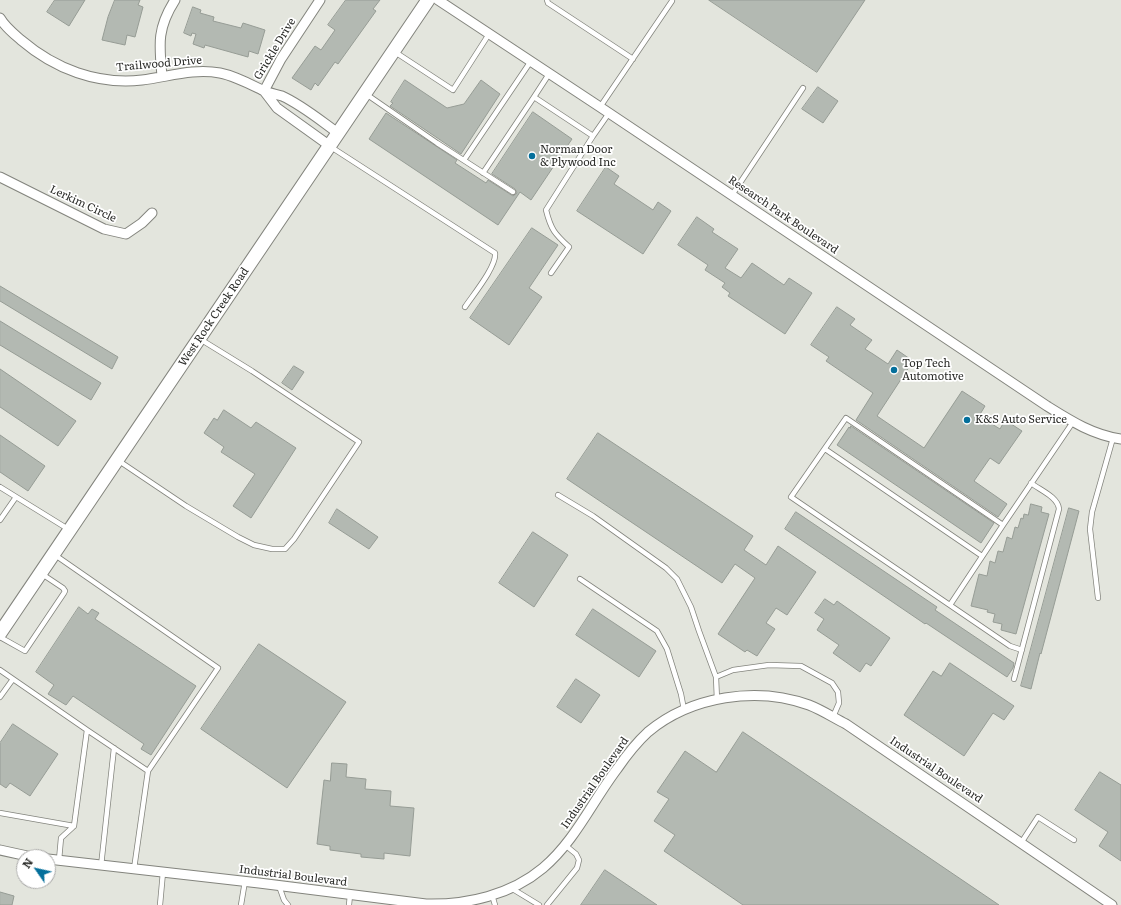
<!DOCTYPE html>
<style>
body{margin:0}
#map{position:relative;width:1121px;height:905px;overflow:hidden;background:#e3e5dd;font-family:Literata,serif}
canvas{display:block}
.north{position:absolute;left:16px;top:849px;width:40px;height:40px;box-sizing:border-box;background:#fff;border:1px solid #aaaaa9;border-radius:50%;rotate:304deg;font-size:11px;font-weight:700;line-height:16px;text-align:center;color:#2a2b28}
.north::after{content:'';display:block;margin:auto;width:14px;height:18px;background:#046f9b;clip-path:polygon(50% 0,100% 100%,50% 72%,0 100%)}
</style>
<div id="map">
<canvas width="1121" height="905"></canvas>
<div class="north">N</div>
</div>
<script>
const ctx = document.querySelector('canvas').getContext('2d');
ctx.lineJoin = 'round';
function fillPath(path, color) { ctx.fillStyle = color; ctx.fill(path, 'evenodd'); }
function stroke(path, color, width, dash) { ctx.strokeStyle = color; ctx.lineWidth = width; ctx.lineCap = dash ? 'butt' : 'round'; ctx.setLineDash(dash || []); ctx.stroke(path); }
function drawText(font, color, halo, rows, align = 'center') {
  ctx.font = font + ' Literata,serif'; ctx.lineWidth = 3.5; ctx.setLineDash([]); ctx.textBaseline = 'middle'; ctx.strokeStyle = halo; ctx.fillStyle = color; for (const [text, x, y, turn = 0] of rows) {
    ctx.save(); ctx.translate(x, y); ctx.rotate((+turn || 0) * Math.PI / 180); ctx.textAlign = isNaN(turn) ? turn : align; if (halo) ctx.strokeText(text, 0, 0); ctx.fillText(text, 0, 0); ctx.restore();
  }
}
const building = new Path2D(`
 M55,0h30l-16,26 -22,-14z
 M115,0h25l-2,5 5,2 -8,30 -8,-2 -2,10 -23,-5 6,-23z
 M346,0h34l-7,9 3,2 -38,53 -3,-2 -17,24 -3,-3 -4,7 -19,-12 23,-32 6,4 14,-20 -7,-5z
 M709,0h156l-48,72z
 M193,7l8,3 -1,3 14,4 -1,4 28,7 2,-5 22,7 -7,24 -9,-3 -1,6 -43,-12 -1,3 -11,-4 3,-10 -4,-1 -1,3 -7,-3z
 M405,80l42,28 17,-4 17,-24 19,14 -39,60 -71,-48 3,-3 -2,-1z
 M818,87l20,14 -15,22 -21,-14z
 M533,112l39,27 -41,61 -11,-8 -22,33 -129,-86 17,-26 71,47 -2,3 31,20 2,-3 25,16 4,-3 -2,-4 -23,-15z
 M606,167l13,9 -5,8 39,26 5,-8 13,9 -28,43 -66,-43z
 M697,217l17,12 -2,3 26,17 -13,19 16,10 11,-15 32,22 5,-7 23,15 -27,41 -57,-38 2,-3 -8,-6 3,-4 -20,-13 3,-5 -30,-20z
 M532,228l26,17 -29,43 13,9 -33,48 -39,-27z
 M0,286l118,71 -6,12 -112,-68z
 M837,307l18,12 -5,6 22,15 -7,9 8,5 15,10 9,-14 16,11 -36,55 47,32 38,-57 23,15 -6,10 21,13 5,-9 17,11 -23,33 -9,-6 -16,23 33,23 -9,13 -142,-97 17,-27 -47,-32 3,-4 -18,-12z
 M0,321l101,62 -10,17 -91,-55z
 M294,366l10,6 -12,18 -10,-7z
 M0,369l76,52 -18,25 -58,-39z
 M224,410l27,18 5,-6 40,26 -45,70 -18,-12 22,-32 -34,-22 3,-5 -20,-14 10,-15 3,2z
 M851,426l143,97 -13,20 -144,-98 12,-18 1,1z
 M598,433l155,103 -9,14 22,15 12,-19 38,26 -29,43 -11,-7 -10,15 9,6 -18,27 -10,-6 -2,2 -27,-18 37,-56 -20,-14 -13,19 -155,-104z
 M0,435l45,31 -17,25 -28,-19z
 M1031,504l11,3 -1,5 8,2 -33,120 -15,-4 1,-6 -9,-2 2,-8 -8,-2 1,-2 -17,-4 8,-32 8,2 3,-15 5,2 3,-12 5,1 4,-15 5,2 3,-12 3,1 3,-10 2,1 1,-5 4,1z
 M1069,508l10,3 -38,143 -1,-1 -9,36 -10,-3z
 M337,509l41,28 -9,12 -40,-26z
 M796,512l141,95 -2,3 79,53 -1,5 -6,9 -81,-54 -1,1 -140,-95z
 M533,532l35,23 -34,52 -35,-24z
 M825,599l9,6 3,-4 53,37 -19,28 -5,-3 -6,9 -27,-19 6,-8 -22,-15 7,-11 -9,-6z
 M79,607l9,7 4,-5 7,4 -4,6 101,67 -45,69 -10,-6 3,-5 -71,-48 -7,9 -18,-11 6,-9 -18,-13z
 M593,609l63,42 -17,26 -63,-42z
 M259,644l87,58 -59,86 -86,-59z
 M950,663l64,43 -10,14 -11,-7 -29,43 -60,-41 29,-44 8,5z
 M576,679l24,16 -19,28 -24,-16z
 M13,724l45,30 -28,42 -20,-13 -4,5 -6,-4v-41z
 M743,732l98,66 158,107h-256l-79,-54 11,-16 -21,-14 15,-22 -12,-7 28,-41 31,21z
 M332,763l15,1 -1,13 20,2 -1,10 26,2 -1,15 24,2 -4,48 -26,-3v6l-23,-2v-3l-31,-4v-4l-13,-2 7,-64 6,1z
 M1100,772l21,13v76l-22,-15 9,-14 -33,-22z
 M605,870l52,35h-76z
 M0,892l14,4 -2,9h-12z`);
const lane = new Path2D(`
 M547,0l1,3 85,56
 M395,52l58,38 36,-56
 M366,94l71,49 76,49
 M534,97l15,-23
 M600,107l72,-106
 M593,136l16,-23
 M331,147l164,106c2,13 -22,42 -30,54
 M464,160l67,-99
 M483,173l51,-76 59,39 -47,74c5,20 9,24 23,37l-18,26
 M732,195l71,-107
 M825,449l157,107
 M119,461l67,45 52,31 16,8 18,4h13l9,-10 65,-97 -107,-71 -52,-32
 M0,487l68,42
 M558,495l35,21 73,52 11,11 14,28 8,24 17,46
 M0,520l16,-23
 M55,555l163,113 -70,103
 M580,579l77,52 10,18 14,45 3,16
 M1098,598l-8,-69 2,-17 21,-74
 M950,605l53,-80
 M0,637l25,14 39,-58 1,-2 -2,-3 -21,-14
 M1022,650l-12,-4 -219,-149 55,-79 157,107 70,-103
 M0,670l87,60 -13,96 -13,12 -2,22
 M1014,679l45,-170c-1,-12 -19,-19 -28,-26
 M0,697l13,-18
 M717,700l-1,-23 17,-7 36,-5 32,1 31,17 6,9 1,11 -6,14
 M87,730l61,41 -14,98
 M0,813l74,13
 M1021,843l17,-26 36,23
 M101,866l13,-118
 M279,886l5,14 4,5
 M511,888l28,17
 M492,895l3,10
 M160,905l3,-33
 M241,905l4,-24
 M349,905l1,-10
 M547,905l30,-37 2,-8 -3,-6 -11,-9`);
const street = new Path2D(`
 M438,0l162,107 447,299c24,15 46,29 74,33
 M0,18c5,9 14,16 21,22 34,29 76,45 121,40 26,-3 51,-12 78,-7 15,3 28,10 42,17 6,3 14,4 20,6 20,9 39,25 56,37
 M162,76c-3,-32 -5,-48 13,-76
 M264,91l17,-32 39,-59
 M264,91l13,17 53,38
 M0,177l104,52 22,5 16,-11 10,-10
 M0,850l32,7
 M48,859l211,24 167,21c41,1 85,-9 117,-36 32,-27 49,-66 74,-99 9,-13 19,-26 31,-37 43,-36 109,-46 161,-27 13,5 25,13 37,19l266,181`);
const secondary = new Path2D(`
 M0,633l428,-633`);
const markers = [
 [532,156,4,"#046f9b"],
 [894,370,4,"#046f9b"],
 [967,420,4,"#046f9b"]
];
const streetNames = [
 ["Grickle Drive",275,49,-59],
 ["Trailwood Drive",159,64,-5],
 ["Lerkim Circle",83,204,25],
 ["Research Park Boulevard",783,215,34],
 ["West Rock Creek Road",214,317,-56],
 ["Industrial Boulevard",936,770,34],
 ["Industrial Boulevard",595,783,-55],
 ["Industrial Boulevard",293,876,7]
];
const poiNames = [
 ["Norman Door",540,150],
 ["& Plywood Inc",540,163],
 ["Top Tech",902,364],
 ["Automotive",902,377],
 ["K&S Auto Service",975,420]
];
fillPath(building, '#b3b9b2');
stroke(building, '#969c95', 1);
stroke(lane, '#83847d', 6);
stroke(street, '#83847d', 11);
stroke(secondary, '#83847d', 15);
stroke(lane, '#fff', 4.5);
stroke(street, '#fff', 9);
stroke(secondary, '#fff', 13);
for (const [x, y, r, color] of markers) { const dot = new Path2D(); dot.arc(x, y, r, 0, 2 * Math.PI); ctx.fillStyle = color; ctx.fill(dot); stroke(dot, '#fff', 1.5); }
drawText('11px', '#2a2b28', '#fff', streetNames);
drawText('11px', '#2a2b28', '#fff', poiNames, 'left');
</script>
